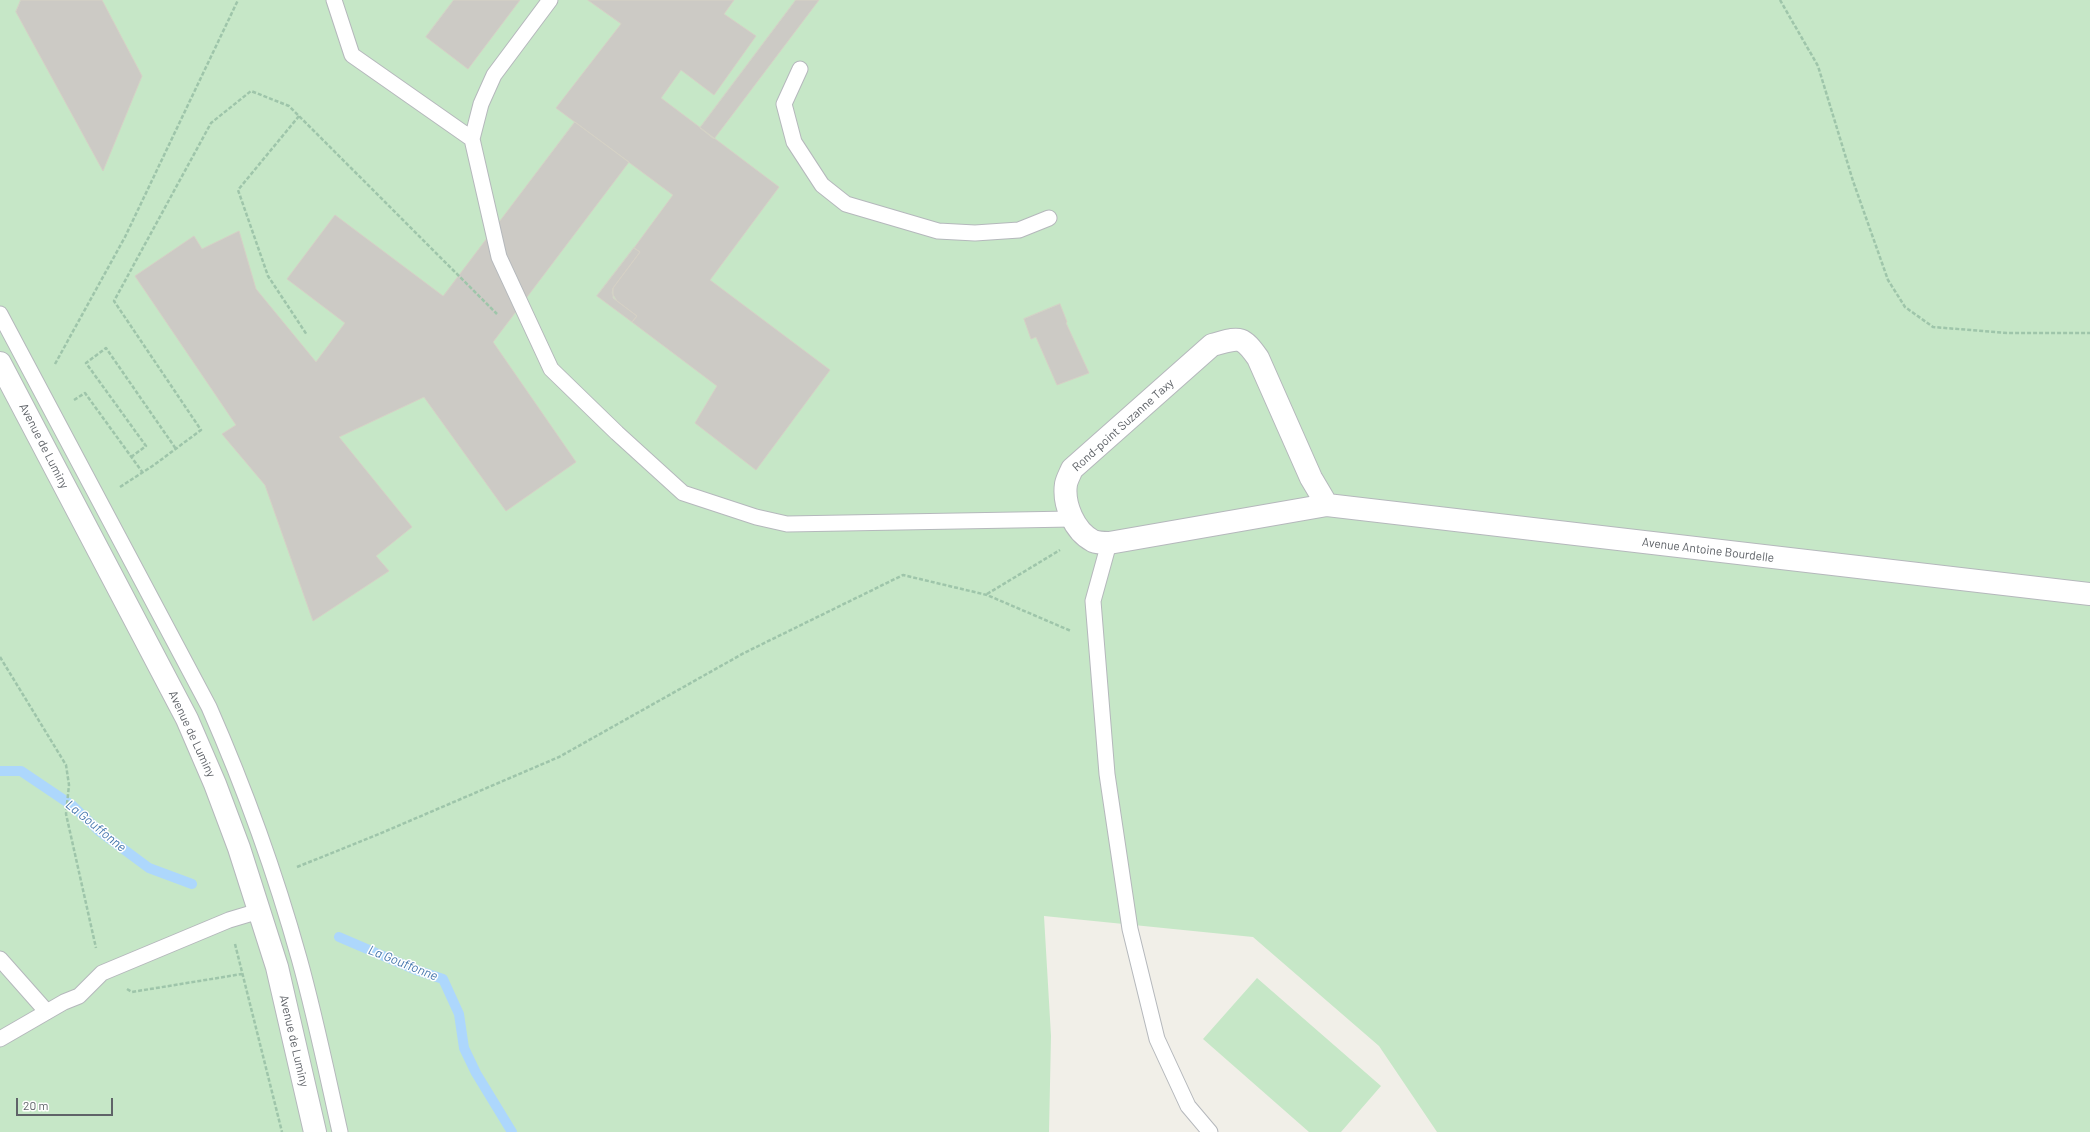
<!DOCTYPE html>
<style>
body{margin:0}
#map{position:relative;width:2090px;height:1132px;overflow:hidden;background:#f1efe8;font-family:Barlow,sans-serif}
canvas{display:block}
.scale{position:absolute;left:16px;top:1098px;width:97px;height:18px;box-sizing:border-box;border:2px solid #5f6368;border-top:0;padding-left:5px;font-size:12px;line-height:14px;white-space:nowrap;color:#5f6368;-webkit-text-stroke:3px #fff;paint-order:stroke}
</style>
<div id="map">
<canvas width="2090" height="1132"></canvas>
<div class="scale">20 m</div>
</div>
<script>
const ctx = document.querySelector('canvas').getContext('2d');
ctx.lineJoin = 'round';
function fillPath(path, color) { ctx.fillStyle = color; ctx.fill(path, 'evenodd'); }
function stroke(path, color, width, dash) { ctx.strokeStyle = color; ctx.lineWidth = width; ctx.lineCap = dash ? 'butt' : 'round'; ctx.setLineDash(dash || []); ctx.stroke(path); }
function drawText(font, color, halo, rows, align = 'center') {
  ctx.font = font + ' Barlow,sans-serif'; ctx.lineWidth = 3; ctx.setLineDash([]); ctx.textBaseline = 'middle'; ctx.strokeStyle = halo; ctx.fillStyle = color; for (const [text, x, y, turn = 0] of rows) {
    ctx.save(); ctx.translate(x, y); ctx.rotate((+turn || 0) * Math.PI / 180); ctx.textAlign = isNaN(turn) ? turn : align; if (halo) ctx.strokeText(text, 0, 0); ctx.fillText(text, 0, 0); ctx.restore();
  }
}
const green = new Path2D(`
 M0,0h2090v1132h-653l-58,-86 -126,-109 -209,-21 7,120 -2,96h-1049z
 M1257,978l124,108 -40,46h-32l-106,-93z`);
const stream = new Path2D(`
 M0,771h21l52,35 26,25 50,37 43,16
 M339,937l77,33 27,9 16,35 5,34 12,25 36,59`);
const building = new Path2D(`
 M21,0h81l40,76 -39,95 -87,-159z
 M454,0h66l-52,69 -42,-32z
 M588,0h146l-10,14 32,22 -42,59 -33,-25 -20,28 118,89 -69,93 120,90 -74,100 -61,-47 22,-37 -85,-64 5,-6 -24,-18v-10l27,-36 -6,-4 39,-53 -117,-87 65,-84z
 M796,0h23l-105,139 -14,-11z
 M575,122l54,40 -136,180 83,120 -70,49 -82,-114 -85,40 73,90 -36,29 13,15 -76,50 -48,-136 -43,-51 14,-9 -101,-149 59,-40 8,13 37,-18 17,58 60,73 29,-39 -58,-44 48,-64 108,81z
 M634,248l6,4 -27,36 -1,5 5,8 20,15 -5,6 -35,-26z
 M1060,304l7,18 -1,1 23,50 -32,12 -21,-48 -5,2 -7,-20z`);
const path = new Path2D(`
 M1780,0l38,66 35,115 35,99 17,27 28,20 74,6h83
 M299,116l-61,74 30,86 39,59
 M55,364l70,-127 113,-237
 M74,400l11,-7 58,80
 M131,457l15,-11 -60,-83 20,-15 70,101
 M120,487l34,-22 47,-35 -87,-129 97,-178 40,-32 38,15 208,208
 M987,594l73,-44
 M0,657l66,108 3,20 -3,29 30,134
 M297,867l82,-33 180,-77 185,-104 159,-78 84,20 84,36
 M235,944l47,188
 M127,989l5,3 110,-18`);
const service = new Path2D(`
 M334,0l18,55 120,84
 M550,0l-56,75 -13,29 -9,35 27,118 52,112 66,64 66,60 73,24 31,7 285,-5
 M800,69l-16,35 10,38 28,43 24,19 92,27 37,2 44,-3 30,-12
 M0,314l209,393c36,82 66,165 90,251 16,57 28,116 41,174
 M1109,543l-16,58 14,173 23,155 27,110 31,67 22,26
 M0,959l47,53
 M0,1039l64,-37 15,-6 23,-23 127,-53 30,-9`);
const minor = new Path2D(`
 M1327,505l-16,-27 -53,-120c-17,-24 -19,-20 -46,-13l-140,124c-2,5 -5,10 -6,15 -3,20 8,47 27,57 5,2 11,2 16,2l218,-38 763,89`);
const tertiary = new Path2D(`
 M0,363l187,356 28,65 24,64 38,119 38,165`);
const streetNames = [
 ["Rond-point Suzanne Taxy",1123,425,-42],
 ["Avenue de Luminy",44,446,63],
 ["Avenue Antoine Bourdelle",1708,550,7],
 ["Avenue de Luminy",192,734,65],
 ["Avenue de Luminy",294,1041,77]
];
const waterNames = [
 ["La Gouffonne",96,826,39],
 ["La Gouffonne",403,963,22]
];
fillPath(green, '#c6e7c7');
stroke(stream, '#add7fc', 10);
fillPath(building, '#cccac5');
stroke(building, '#d5d1c6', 1);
stroke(service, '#b5b8bc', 17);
stroke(minor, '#b5b8bc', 24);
stroke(tertiary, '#b5b8bc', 24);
stroke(path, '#9ec5aa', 2.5, [4, 2]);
stroke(service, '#fff', 15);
stroke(minor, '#fff', 22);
stroke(tertiary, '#fff', 22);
drawText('12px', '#5f6368', '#fff', streetNames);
drawText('italic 13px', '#4878af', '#fff', waterNames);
</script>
